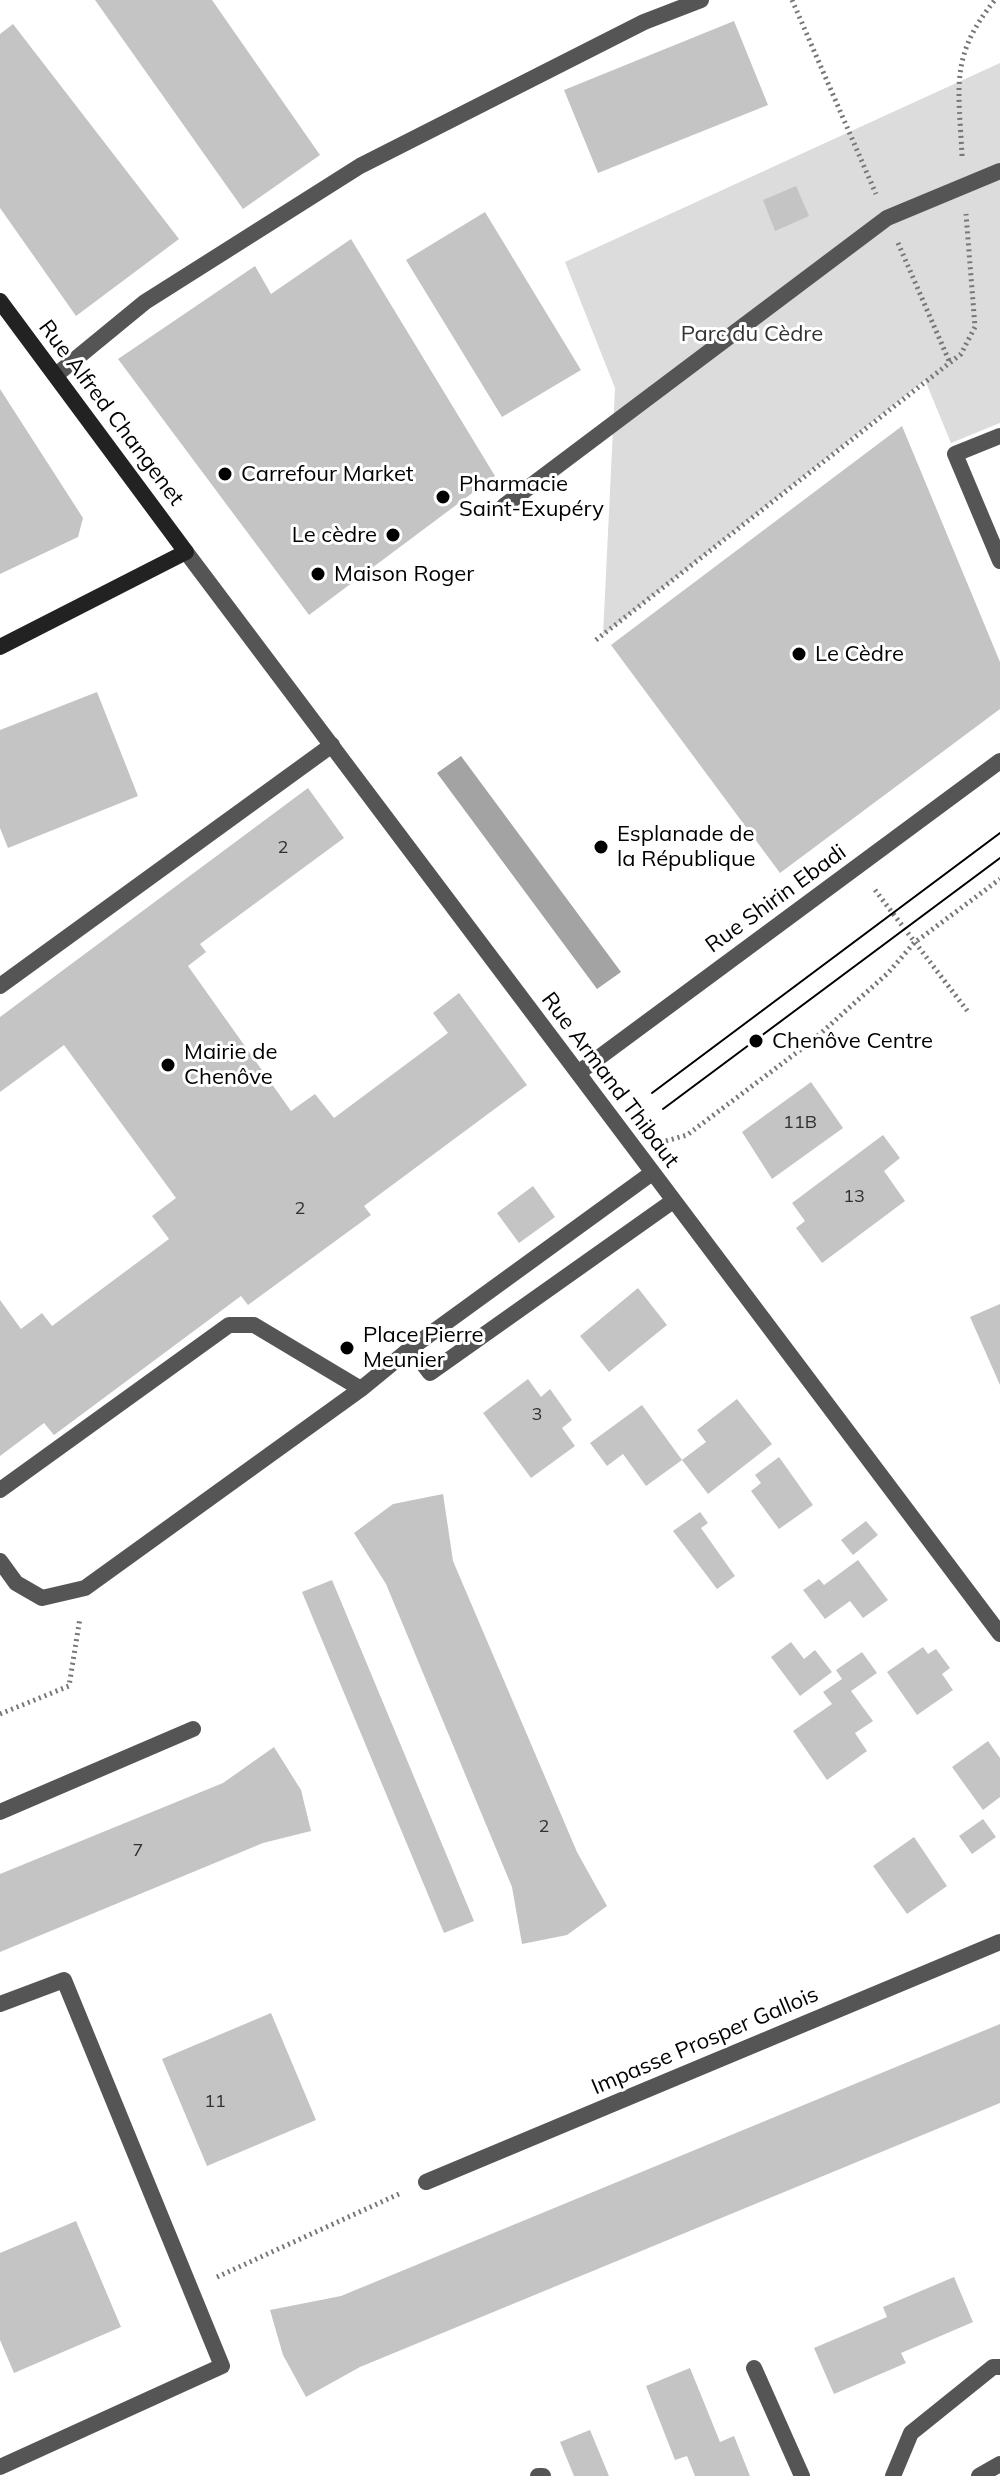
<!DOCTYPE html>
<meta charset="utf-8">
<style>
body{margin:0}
canvas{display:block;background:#fff}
</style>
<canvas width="1000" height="2476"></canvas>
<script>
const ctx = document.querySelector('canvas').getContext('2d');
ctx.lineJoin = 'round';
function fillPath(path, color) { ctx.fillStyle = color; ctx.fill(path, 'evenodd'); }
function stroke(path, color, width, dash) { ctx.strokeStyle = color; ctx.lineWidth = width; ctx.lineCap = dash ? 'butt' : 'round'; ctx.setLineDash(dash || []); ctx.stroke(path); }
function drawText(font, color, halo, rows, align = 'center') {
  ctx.font = font + ' Mulish,sans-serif'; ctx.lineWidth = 6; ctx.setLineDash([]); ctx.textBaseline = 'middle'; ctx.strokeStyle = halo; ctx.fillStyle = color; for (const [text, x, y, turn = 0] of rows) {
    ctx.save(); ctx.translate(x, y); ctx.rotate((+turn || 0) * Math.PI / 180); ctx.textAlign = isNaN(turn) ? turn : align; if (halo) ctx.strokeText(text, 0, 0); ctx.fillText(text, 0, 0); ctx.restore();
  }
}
const green = new Path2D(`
 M1000,63v360l-49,20 -26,-63 -322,255 12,-247 -50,-126z`);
const water = new Path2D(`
 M461,756l160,216 -24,17 -160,-216z`);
const building = new Path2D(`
 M95,0h117l108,155 -77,54z
 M734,21l34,84 -170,68 -34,-83z
 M13,24l166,215 -103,77 -76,-108v-174z
 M796,186l13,30 -34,15 -12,-31z
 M485,212l96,158 -79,47 -96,-157z
 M351,239l144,237 -186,139 -191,-256 137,-93 16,28z
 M0,389l83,129 -5,19 -78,37z
 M902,426l98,236v47l-220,164 -169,-228z
 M97,692l41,104 -130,52 -8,-20v-98z
 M308,788l36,50 -144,106 6,8 -18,14 103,145 24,-17 19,24 114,-85 -15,-20 26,-20 68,92 -163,121 7,9 -123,90 -7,-9 -187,139 -10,-12 -44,33v-156l21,29 21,-16 10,13 117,-87 -17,-23 24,-18 -112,-153 -64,47v-75z
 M811,1082l32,46 -71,51 -30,-47z
 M883,1135l17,23 -16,13 21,30 -83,62 -26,-35 9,-7 -13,-18z
 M533,1186l22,31 -36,26 -22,-30z
 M638,1288l29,37 -58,47 -29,-36z
 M1000,1304v81l-30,-68z
 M528,1379l13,18 9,-8 22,31 -10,8 13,18 -44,32 -48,-65z
 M737,1399l35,45 -64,50 -26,-34 -36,26 -23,-32 -16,12 -17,-23 52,-38 40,55 24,-18 -9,-12z
 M779,1457l34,48 -34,24 -28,-38 10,-8 -6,-8z
 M443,1494l10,67 124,291 30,54 -40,29 -45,9 -10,-57 -126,-303 -32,-51 39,-29z
 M700,1512l8,11 -7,5 34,48 -18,13 -44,-58z
 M866,1521l12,14 -25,20 -12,-15z
 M858,1560l30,40 -25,18 -13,-17 -25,18 -22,-29 16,-11 5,6z
 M332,1580l142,341 -30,12 -142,-341z
 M791,1642l13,17 11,-9 17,22 -32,24 -29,-39z
 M923,1647l5,7 8,-5 14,19 -8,6 11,16 -36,25 -30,-43z
 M862,1652l15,21 -26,18 22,30 -18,12 12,18 -40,29 -34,-49 39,-27 -9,-12 19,-13 -6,-9z
 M988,1741l12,17v39l-17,13 -31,-43z
 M274,1747l27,43 10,41 -48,12 -263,109v-78l223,-91z
 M983,1819l13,18 -24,17 -13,-18z
 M914,1837l33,49 -40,28 -34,-48z
 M271,2013l45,107 -109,46 -45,-107z
 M1000,2024v79l-640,264 -54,30 -23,-42 -13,-45 71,-14z
 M76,2221l45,106 -107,46 -14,-33v-87z
 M954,2277l19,45 -72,31 5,10 -72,31 -20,-46 73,-31 -4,-10z
 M690,2368l30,74 14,-6 16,40h-55l-8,-20 -12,4 -29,-74z
 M590,2430l19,46h-35l-14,-34z`);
const path = new Path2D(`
 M792,0l84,194
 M962,156c-3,-68 -13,-100 33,-156
 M898,243l52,120
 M596,640l365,-286 14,-27 -9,-113
 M875,890l94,123
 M666,1141l21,-6 125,-94 76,-68 26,-30 86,-64
 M0,1714l69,-28 11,-68
 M217,2277l184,-84`);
const lane = new Path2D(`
 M0,986l332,-241
 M0,1812l193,-83
 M0,2004l64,-24 158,386 -222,101
 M538,2476h5
 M893,2476l18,-43 82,-66h7
 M979,2476l21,-12`);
const street = new Path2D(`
 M56,375l89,-73 215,-136 284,-144 57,-22
 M1000,436l-45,18 45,107
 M504,506l383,-288 113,-47
 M186,552l814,1082
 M578,1073l422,-312
 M652,1173l-241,175 19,25 243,-172
 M0,1490l229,-165h25l107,64
 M0,1561l16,22 26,15 43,-10 276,-199 50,-41
 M426,2182l574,-240
 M754,2368l48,108`);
const secondary = new Path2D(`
 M0,301l186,251 -186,95`);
const tram = new Path2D(`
 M652,1093l348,-260
 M663,1109l337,-251`);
const markers = [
 [225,474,8,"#000"],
 [443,497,8,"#000"],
 [393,535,8,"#000"],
 [318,574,8,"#000"],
 [799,654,8,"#000"],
 [601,847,8,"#000"],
 [756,1041,8,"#000"],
 [168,1065,8,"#000"],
 [347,1348,8,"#000"]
];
const numberNames = [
 ["2",283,848],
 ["11B",800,1123],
 ["13",854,1197],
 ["2",300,1209],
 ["3",537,1415],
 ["2",544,1827],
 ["7",138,1851],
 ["11",215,2102]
];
const parkNames = [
 ["Parc du Cèdre",752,334]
];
const streetNames = [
 ["Rue Alfred Changenet",111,413,53],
 ["Rue Shirin Ebadi",776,899,-36],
 ["Rue Armand Thibaut",610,1080,53],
 ["Impasse Prosper Gallois",705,2041,-23]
];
const poiNames = [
 ["Carrefour Market",241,474],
 ["Pharmacie",459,484],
 ["Saint-Exupéry",459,509],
 ["Le cèdre",377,535,"right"],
 ["Maison Roger",334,574],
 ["Le Cèdre",815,654],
 ["Esplanade de",617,834],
 ["la République",617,859],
 ["Chenôve Centre",772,1041],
 ["Mairie de",184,1052],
 ["Chenôve",184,1077],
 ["Place Pierre",363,1335],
 ["Meunier",363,1360]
];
fillPath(green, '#dcdcdc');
fillPath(water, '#a3a3a3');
fillPath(building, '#c4c4c4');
stroke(path, '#777', 5, [2, 4]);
stroke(lane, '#555', 16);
stroke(street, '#555', 16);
stroke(secondary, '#222', 16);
stroke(tram, '#000', 2);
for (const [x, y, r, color] of markers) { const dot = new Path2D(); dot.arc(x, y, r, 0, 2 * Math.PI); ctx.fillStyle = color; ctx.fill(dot); stroke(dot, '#fff', 3); }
drawText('18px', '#313131', null, numberNames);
drawText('22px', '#333', '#fff', parkNames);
drawText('22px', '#000', '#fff', streetNames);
drawText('22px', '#000', '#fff', poiNames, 'left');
</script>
